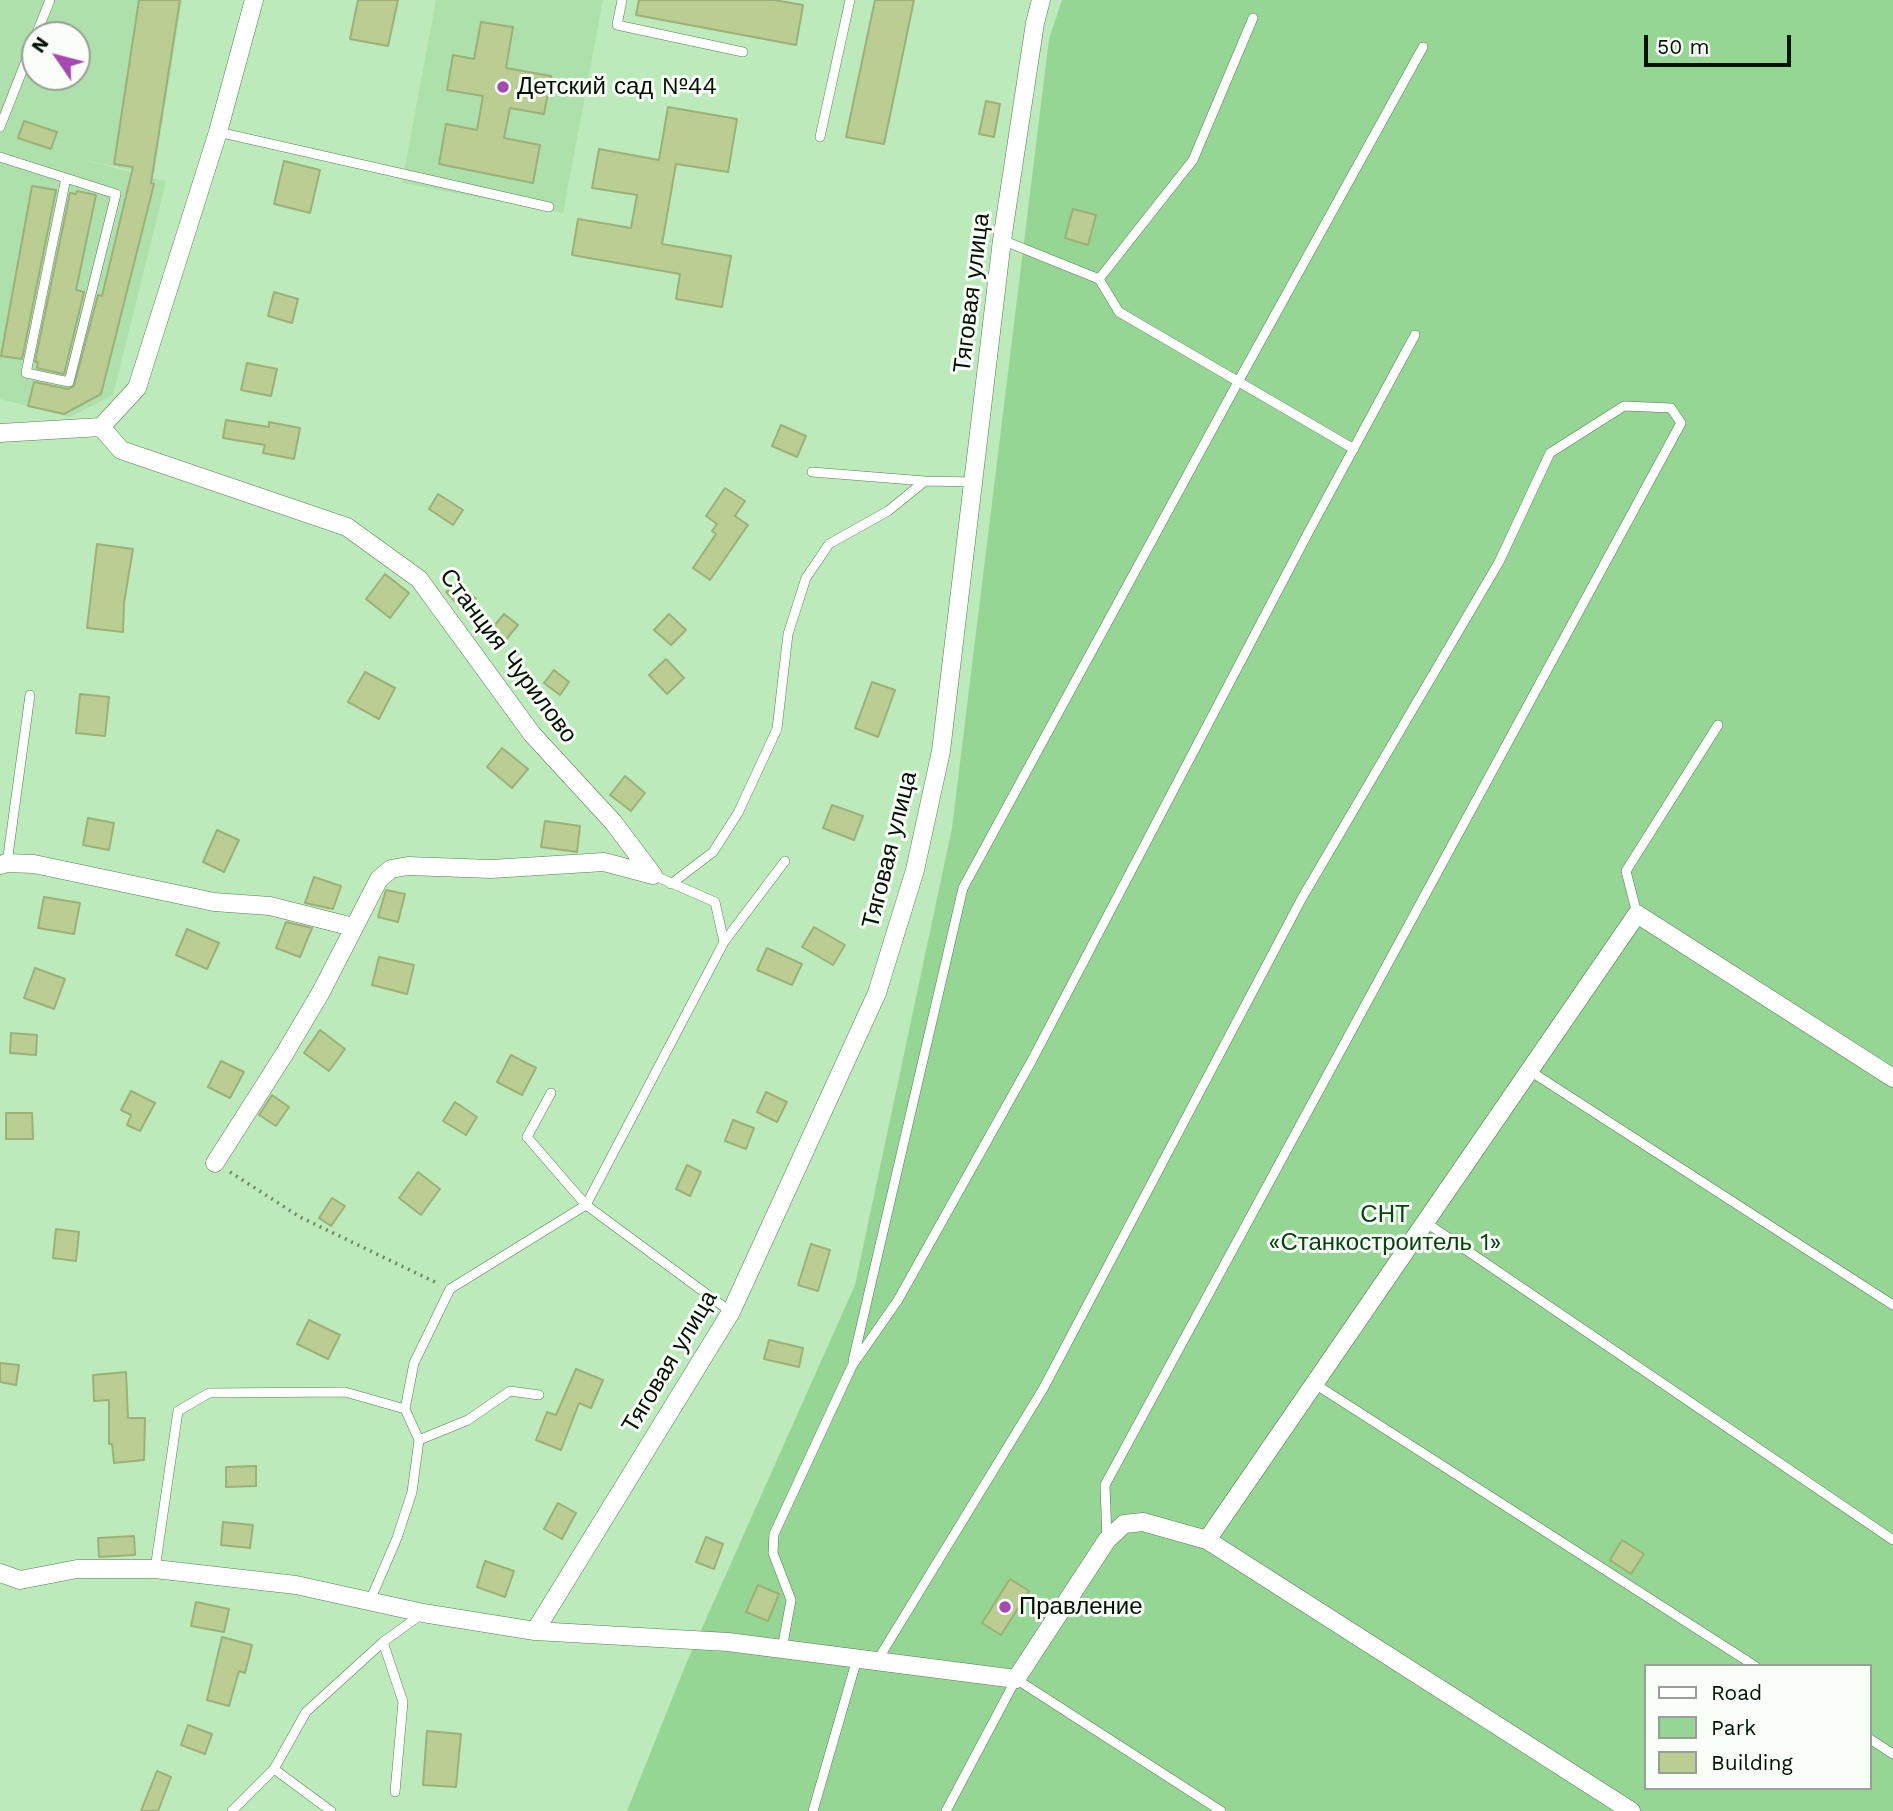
<!DOCTYPE html>
<meta charset="utf-8">
<style>
body{margin:0}
#map{position:relative;width:1893px;height:1811px;overflow:hidden;background:#bceaba;font-family:"Work Sans",sans-serif}
canvas{display:block}
.legend{position:absolute;left:1644px;top:1664px;width:228px;height:126px;box-sizing:border-box;background:#f9fef9;border:2px solid #979f97;margin:0;padding:9px 12px;list-style:none;font-size:21px;color:#031103}
.legend li{display:flex;align-items:center;gap:14px;height:35px}
.legend b{width:35px;border:2px solid #979f97}
.north{position:absolute;left:21px;top:21px;width:70px;height:70px;box-sizing:border-box;background:#f9fef9;border:2px solid #979f97;border-radius:50%;rotate:305deg;font-size:19px;font-weight:700;line-height:28px;text-align:center;color:#031103}
.north::after{content:'';display:block;margin:auto;width:24px;height:32px;background:#a849b2;clip-path:polygon(50% 0,100% 100%,50% 72%,0 100%)}
.scale{position:absolute;left:1644px;top:35px;width:147px;height:32px;box-sizing:border-box;border:4px solid #031103;border-top:0;padding-left:9px;font-size:21px;line-height:24px;white-space:nowrap;color:#031103;-webkit-text-stroke:5px #f9fef9;paint-order:stroke}
</style>
<div id="map">
<canvas width="1893" height="1811"></canvas>
<ul class="legend">
<li><b style="height:9px;background:#fff"></b>Road</li>
<li><b style="height:19px;background:#95d694"></b>Park</li>
<li><b style="height:19px;background:#bace94"></b>Building</li>
</ul>
<div class="north">N</div>
<div class="scale">50 m</div>
</div>
<script>
const ctx = document.querySelector('canvas').getContext('2d');
ctx.lineJoin = 'round';
function fillPath(path, color) { ctx.fillStyle = color; ctx.fill(path, 'evenodd'); }
function stroke(path, color, width, dash) { ctx.strokeStyle = color; ctx.lineWidth = width; ctx.lineCap = dash ? 'butt' : 'round'; ctx.setLineDash(dash || []); ctx.stroke(path); }
function drawText(font, color, halo, rows, align = 'center') {
  ctx.font = font + ' "Work Sans",sans-serif'; ctx.lineWidth = 6; ctx.setLineDash([]); ctx.textBaseline = 'middle'; ctx.strokeStyle = halo; ctx.fillStyle = color; for (const [text, x, y, turn = 0] of rows) {
    ctx.save(); ctx.translate(x, y); ctx.rotate((+turn || 0) * Math.PI / 180); ctx.textAlign = isNaN(turn) ? turn : align; if (halo) ctx.strokeText(text, 0, 0); ctx.fillText(text, 0, 0); ctx.restore();
  }
}
const built = new Path2D(`
 M0,0h182l-28,175 -78,-17 90,23 -53,214 -43,22 -70,-18zM35,35h42v42h-42z
 M436,0h167l-40,213 -161,-30z`);
const green = new Path2D(`
 M1062,0h831v1811h-1266l59,-147 169,-379 97,-457 97,-789zM1646,1666h224v122h-224z`);
const building = new Path2D(`
 M139,0h41l-29,183 3,1 -53,210 -37,20 -36,-8 6,-24 34,7 6,-3 24,-91 4,1 31,-129 -19,-3z
 M358,0h40l-10,46 -38,-7z
 M639,0h135l29,5 -7,40 -160,-30z
 M875,0h39l-30,144 -38,-7z
 M481,22l32,5 -7,41 45,8 -7,38 -34,-6 -6,30 36,7 -7,38 -94,-19 7,-40 31,6 6,-34 -36,-6 6,-35 21,4z
 M986,101l14,3 -6,33 -15,-3z
 M668,107l69,12 -9,53 -52,-8 -14,80 69,12 -9,51 -46,-8 4,-25 -108,-19 6,-36 53,9 6,-33 -45,-7 7,-39 60,11z
 M24,121l33,11 -6,17 -33,-11z
 M284,161l36,9 -10,43 -36,-9z
 M32,186l24,4 -34,169 -21,-3z
 M77,191l19,4 -20,95 8,2 -20,82 -27,-6 1,-6h-3l35,-169 6,1z
 M1073,209l23,6 -8,30 -23,-7z
 M274,292l24,7 -6,24 -24,-7z
 M247,363l30,6 -6,27 -30,-6z
 M226,420l43,7v-5l31,6 -6,31 -31,-6 2,-8 -42,-7z
 M781,425l25,11 -9,21 -25,-11z
 M725,488l20,13 -10,15 13,9 -38,55 -17,-12 23,-34 -4,-3 5,-7 -11,-8z
 M438,494l25,16 -10,15 -24,-16z
 M97,544l36,5 -9,54 -1,29 -36,-4z
 M385,574l24,19 -19,25 -24,-19z
 M458,581l18,18 -12,12 -18,-19z
 M504,614l14,11 -14,17 -14,-11z
 M669,614l17,16 -15,15 -17,-15z
 M666,659l18,19 -17,16 -18,-19z
 M554,670l15,12 -9,13 -16,-12z
 M365,672l30,16 -16,31 -31,-17z
 M872,682l23,8 -17,47 -23,-9z
 M80,694l29,3 -4,39 -29,-3z
 M502,748l26,21 -16,19 -25,-21z
 M625,776l20,17 -14,18 -21,-16z
 M832,805l31,11 -9,24 -31,-12z
 M88,818l26,5 -5,27 -26,-5z
 M545,821l35,5 -3,26 -36,-5z
 M217,830l22,10 -15,32 -21,-10z
 M314,877l27,9 -8,23 -28,-6z
 M386,890l19,4 -7,28 -20,-5z
 M44,897l36,6 -6,31 -36,-6z
 M286,922l26,6 -12,29 -24,-9z
 M814,927l31,18 -12,20 -31,-18z
 M187,929l32,14 -12,26 -31,-14z
 M767,948l35,16 -10,21 -35,-15z
 M379,957l35,8 -7,29 -35,-9z
 M35,968l30,11 -11,30 -30,-11z
 M320,1030l25,19 -16,22 -25,-18z
 M11,1033l26,2 -1,20 -26,-2z
 M511,1055l25,13 -14,27 -25,-13z
 M221,1061l23,11 -14,26 -22,-11z
 M131,1091l24,12 -15,28 -13,-6 4,-10 -10,-5z
 M766,1092l21,10 -10,20 -20,-10z
 M272,1095l17,12 -13,19 -17,-11z
 M455,1102l22,15 -11,18 -23,-14z
 M6,1113h26l1,26h-27z
 M733,1120l21,8 -8,21 -21,-8z
 M687,1165l14,7 -11,24 -14,-7z
 M418,1172l22,17 -19,26 -22,-17z
 M332,1198l13,8 -14,20 -12,-8z
 M56,1229l23,3 -3,29 -23,-3z
 M811,1244l19,6 -12,41 -20,-6z
 M309,1320l31,15 -12,24 -31,-15z
 M769,1340l34,8 -4,19 -35,-8z
 M0,1363l19,2 -3,20 -16,-3z
 M576,1369l27,11 -12,28 -12,-5 -18,47 -25,-10 11,-28 9,3z
 M126,1372l2,46h17l-1,42 -30,3 -2,-19h-3v-44l-15,1 -1,-26z
 M256,1466v20l-30,1v-20z
 M558,1503l18,10 -14,26 -18,-10z
 M223,1522l30,3 -3,23 -29,-3z
 M134,1536l1,19 -36,2 -1,-19z
 M706,1537l17,7 -9,25 -18,-7z
 M1622,1540l22,14 -13,20 -21,-14z
 M485,1561l29,10 -9,26 -28,-10z
 M1010,1579l19,12 -28,44 -19,-12z
 M758,1585l21,9 -11,27 -22,-9z
 M196,1602l33,7 -5,23 -33,-6z
 M222,1637l30,8 -7,28 -6,-2 -10,35 -22,-6z
 M188,1725l24,9 -7,20 -24,-9z
 M427,1731l34,3 -5,53 -33,-2z
 M157,1771l14,6 -13,34h-17z`);
const path = new Path2D(`
 M230,1172l70,45 139,67`);
const service = new Path2D(`
 M622,0l-5,25 126,27
 M36,35l14,-35
 M0,127l35,-89
 M218,132l331,75
 M820,137l30,-137
 M0,157l116,37 -47,188 -43,-9 40,-195
 M1002,240l97,39 20,33 235,137
 M1099,279l94,-119 60,-142
 M812,472l113,9
 M7,863l23,-168
 M671,884l42,-32 25,-39 39,-84 11,-95 18,-56 23,-34 59,-33 37,-30 49,1
 M1637,914l-11,-43 92,-146
 M724,942l61,-81
 M1530,1071l363,234
 M551,1093l-24,44 59,68 138,-263 -9,-40 -62,-27
 M1425,1222l468,318
 M853,1361l110,-473 275,-506 185,-335
 M1315,1384l440,282
 M419,1440l49,-20 42,-29 29,4
 M155,1569l23,-158 31,-18 136,-1 60,17
 M369,1603l28,-65 15,-46 7,-52 -14,-31 9,-46 36,-74 136,-84 145,107
 M383,1642l20,60 -8,90
 M782,1649l9,-49 -18,-47 1,-19 78,-168 46,-66 133,-238 277,-529 107,-198
 M877,1661l166,-272 259,-491 197,-336 51,-109 74,-47 47,2 10,15 -576,1062 2,54
 M1870,1739l23,15
 M274,1769l57,42
 M232,1811l42,-42 32,-57 77,-70 39,-28
 M813,1811l44,-152
 M946,1811l70,-132 205,132`);
const minor = new Path2D(`
 M101,427l20,23 226,77 72,52 113,155 81,88 40,53
 M0,433l101,-6 36,-39 81,-256 36,-132
 M0,865l7,-2 27,1 180,38 56,4 83,21
 M215,1163l70,-110 36,-61 58,-113 12,-10 17,-3 83,3 113,-7 49,13
 M1207,1540l430,-626 256,164
 M0,1573l20,7 57,-11h78l141,16 127,28 112,18 193,11 288,37 91,-139 17,-16 19,-2 64,18 424,271
 M535,1631l196,-319 146,-319 38,-123 26,-119 61,-511 33,-217 6,-23`);
const markers = [
 [503,87,7,"#a849b2"],
 [1005,1607,7,"#a849b2"]
];
const poiNames = [
 ["Детский сад №44",517,87],
 ["Правление",1019,1607]
];
const streetNames = [
 ["Тяговая улица",972,293,-83],
 ["Станция Чурилово",508,656,53],
 ["Тяговая улица",890,850,-76],
 ["Тяговая улица",670,1362,-59]
];
const parkNames = [
 ["СНТ",1385,1215],
 ["«Станкостроитель 1»",1385,1243]
];
fillPath(built, '#ade0ab');
fillPath(green, '#95d694');
fillPath(building, '#bace94');
stroke(building, '#9db078', 2);
stroke(service, '#557f54', 10);
stroke(minor, '#557f54', 19);
stroke(path, '#6a8969', 3.5, [2, 5]);
stroke(service, '#fff', 9);
stroke(minor, '#fff', 18);
for (const [x, y, r, color] of markers) { const dot = new Path2D(); dot.arc(x, y, r, 0, 2 * Math.PI); ctx.fillStyle = color; ctx.fill(dot); stroke(dot, '#f9fef9', 2.5); }
drawText('24px', '#031103', '#f9fef9', poiNames, 'left');
drawText('24px', '#031103', '#f9fef9', streetNames);
drawText('24px', '#06430c', '#f9fef9', parkNames);
</script>
